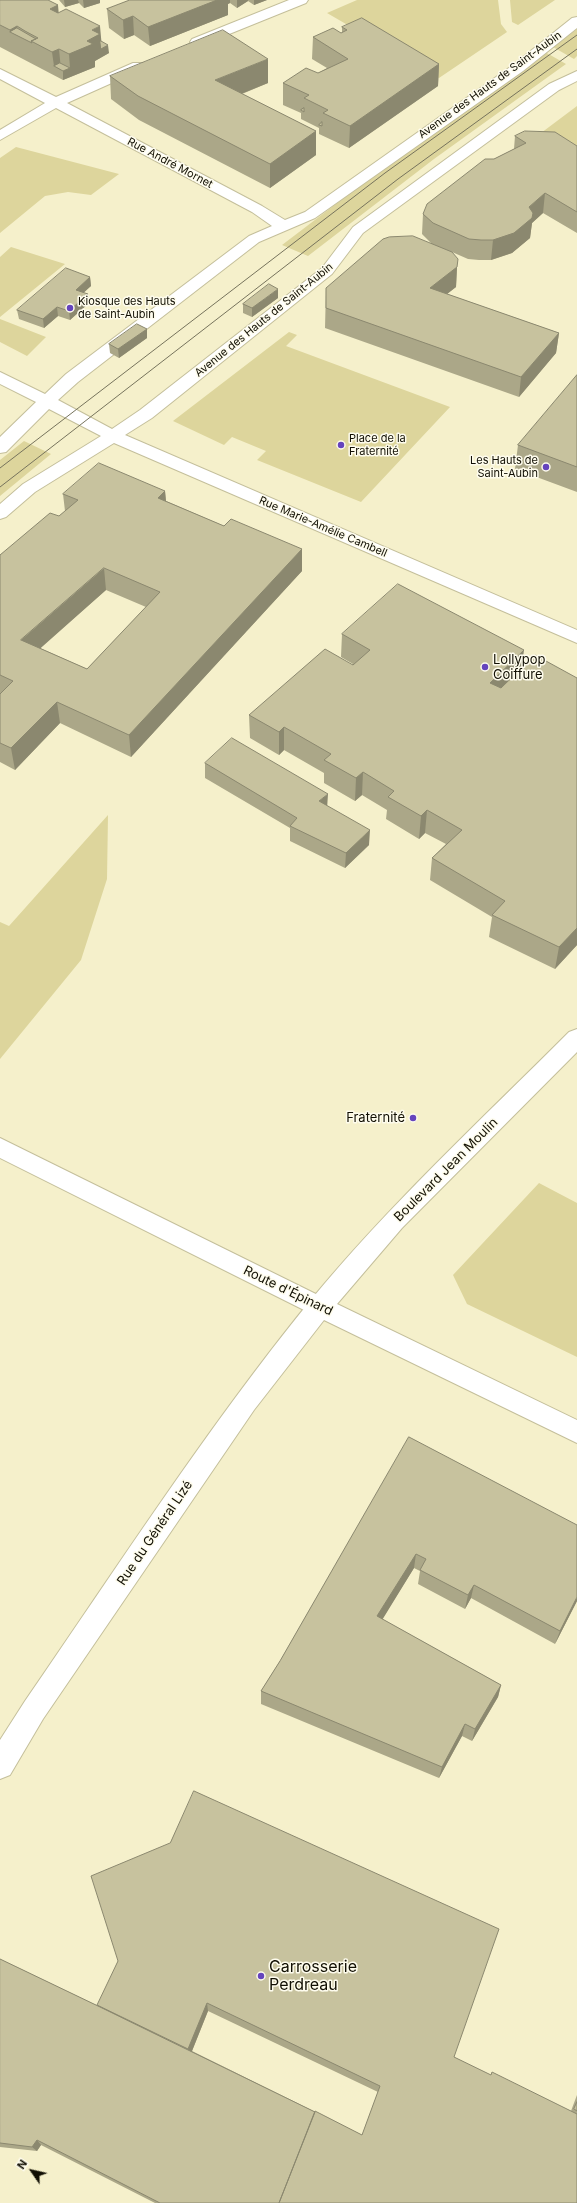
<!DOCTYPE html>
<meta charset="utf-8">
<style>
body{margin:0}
#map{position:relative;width:577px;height:2203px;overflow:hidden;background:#f5f0cb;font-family:Inter,sans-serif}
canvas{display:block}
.north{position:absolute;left:12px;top:2151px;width:40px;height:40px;-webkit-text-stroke:3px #fefced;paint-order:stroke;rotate:304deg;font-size:11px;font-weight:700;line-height:16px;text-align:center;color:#110f03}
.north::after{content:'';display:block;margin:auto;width:14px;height:18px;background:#110f03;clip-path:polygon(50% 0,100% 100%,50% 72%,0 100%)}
</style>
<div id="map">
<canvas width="577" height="2203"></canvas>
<div class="north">N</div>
</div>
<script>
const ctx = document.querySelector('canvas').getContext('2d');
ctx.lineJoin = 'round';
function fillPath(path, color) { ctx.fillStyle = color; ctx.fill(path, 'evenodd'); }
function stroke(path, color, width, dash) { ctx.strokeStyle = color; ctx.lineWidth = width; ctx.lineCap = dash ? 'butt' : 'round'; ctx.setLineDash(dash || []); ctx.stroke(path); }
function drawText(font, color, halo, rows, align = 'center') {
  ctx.font = font + ' Inter,sans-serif'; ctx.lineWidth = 3; ctx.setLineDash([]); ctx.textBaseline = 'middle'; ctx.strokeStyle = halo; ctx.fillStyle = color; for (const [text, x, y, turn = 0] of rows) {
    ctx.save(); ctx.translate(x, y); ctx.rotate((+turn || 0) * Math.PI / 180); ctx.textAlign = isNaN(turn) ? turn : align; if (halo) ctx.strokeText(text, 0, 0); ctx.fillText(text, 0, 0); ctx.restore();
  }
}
const green = new Path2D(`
 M357,0h141l3,24 6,8 -68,46 -112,-65z
 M510,0h45l-37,25 -6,-3z
 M577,29v27l-3,3 -21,-12z
 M545,52l21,12 -132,95 -126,97 -26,-11 96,-73z
 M577,106v49l-36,-22z
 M16,147l103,27 -28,21 -23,-3 -23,4 -45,37v-75z
 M11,247l54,17 -65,53v-60z
 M0,319l46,18 -19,19 -27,-14z
 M289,332l8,3 -11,11 164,61 -89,95 -104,-42 9,-9 -34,-14 -8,8 -51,-24z
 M24,441l27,13 -51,42v-36z
 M108,815l-1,64 -26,81 -81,99v-137l9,4z
 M539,1183l38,20v154l-110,-53 -14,-29z`);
const minor = new Path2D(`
 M289,0h19l-2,3 -104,42h-10l-2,-3 2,-3z
 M577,17v11l-54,43 -208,147 -56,24 -181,140 -20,18 54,29 28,-19 182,-142 31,-41 196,-143 28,-13v10l-18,9 -196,143 -31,41 -180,144 -27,17 452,195v13l-463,-200 -79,49 -29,25 -6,2v-15l23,-20 78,-48 -52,-27 -43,43 -6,1v-16l36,-35 -36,-18v-12l45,22 21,-20 183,-138 23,-10 -20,-14 -196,-104 -56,32v-10l45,-27 -45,-24v-10l56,28 77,-34h10l2,3 -2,3 -76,34 195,103 23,14 20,-8 208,-147 59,-47z
 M0,1138l328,162 4,7 -4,7 -8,3 -8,-3 -312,-156z`);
const secondary = new Path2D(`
 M577,1029v23l-175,176 -65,76 240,116v23l-253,-123 -70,90 -211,309 -33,56 -10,4v-39l25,-39c93,-135 182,-273 285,-400 79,-96 171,-181 259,-269z`);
const tram = new Path2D(`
 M0,468l385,-295 192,-138
 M0,487l398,-308 179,-130`);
const wall = new Path2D(`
 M0,0l58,5v8l43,28 8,12 -14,8v6l-32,13 -63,-33z
 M59,0h41v3l-16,5 -5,-5 -14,4z
 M130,0h137l-13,5 -6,-4 -11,7 -7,-5 -2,1v11l-78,31 -16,-11 -10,4 -15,-11 -2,-19z
 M342,27l97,37 -1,22 -89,62 -30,-14v-6l-18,-9v-6l-18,-8v-22l35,-10 9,-5 -15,-9 1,-22 29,-4z
 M110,76l158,7 -26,11 74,37v24l-46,33 -131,-68 -28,-21z
 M515,136l62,10v87l-34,-20 -11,10 -2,15 -18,15 -21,7h-12l-11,-1 -16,-7 5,15 -1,20 -9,7 112,39 -3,20 -37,44 -194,-69 1,-40 105,-45 -9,-9 1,-20 71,-55 20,-10z
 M90,277l1,9 -8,6 6,11 -19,17 -12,-4 -14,12 -25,-9 -2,-9z
 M278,298l-26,19 -9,-4v-9z
 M147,329v9l-28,20 -9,-5 -1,-9z
 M577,375v117l-62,-23 3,-24z
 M165,491l1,10 58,25 78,23v22l-171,186 -71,-34 -45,47 -15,-8v-207l59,-39 6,-5 -2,-17zM106,590l40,17 -59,62 -47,-21z
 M342,634l180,34 55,277 -22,24 -66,-32 3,-20 -62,-37 2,-22 14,-14 -21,-11 -6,6 -33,-20 1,-9 -25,-15 -7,6 -31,-18v-10l-40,-23 -5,5 -29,-17 -1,-23 104,-51 -12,-7z
 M205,763l122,43 42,39 -24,23 -55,-27v-13l-85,-50z
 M409,1437l168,164 -22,43 -84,-46 -6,11 -47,-25 2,-13 -6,-3 -32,51 119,66 -3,12 -26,44 -10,-5 -23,42 -178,-74v-13l19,-30z
 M0,1959l98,47 20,-45 336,96 36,18 81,36 6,-16v108h-422l-114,-58 -4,6 -37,-4zM208,2011l170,81 -16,43 -170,-84z`);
const shadedWall = new Path2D(`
 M64,0h14l1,3 -14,4z
 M83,0h17v3l-16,5z
 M217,0h13v3l-2,1v11l-78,31 -2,-19z
 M237,0h11v1l-11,7z
 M254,0h13l-13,5z
 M58,5l2,23 -10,-19z
 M133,16l1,19 -10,4 -1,-19z
 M17,26l1,10 -8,-4v-2z
 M100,26l2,22 6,-3 1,8 -14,8v6l-32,13v-9l7,-3 -1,-14 18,-13 5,-11z
 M59,49l2,21 -7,-4 -2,-14z
 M268,59v24l-52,21 -1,-24z
 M439,64l-1,22 -89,62 1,-22z
 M316,131v24l-46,33v-24z
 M545,193l-2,20 -11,10 -2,15 -18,15 -21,7 2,-20z
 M457,267l-1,20 -27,21 1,-20z
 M90,277l1,9 -14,13 -1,-9z
 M278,289v9l-26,19v-9z
 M88,294l1,9 -19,17 -1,-9z
 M57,307l1,9 -14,12 -1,-9z
 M147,329v9l-28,20 -1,-9z
 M559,333l-3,20 -37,44 2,-20z
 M165,491l2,22 -9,-15z
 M302,549v22l-171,186 -2,-22z
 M104,568l2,22 -81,72 -4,-22z
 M524,650l-3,23 -34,33 3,-23z
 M57,702l3,21 -45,47 -4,-22z
 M284,727v23l-5,5v-23z
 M363,772l-1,23 -7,6 1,-23z
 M328,794l-1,15 -8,-8z
 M427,810l-2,23 -6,6 2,-23z
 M370,830l-1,15 -24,23 1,-15z
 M577,928v17l-22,24 4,-22z
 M416,1554l-2,14 -38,62 1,-14z
 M474,1585l-3,13 -6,11 3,-14z
 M577,1597v4l-22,43 5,-13z
 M501,1685l-3,12 -26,44 3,-12z
 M465,1724l-3,12 -23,42 3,-11z
 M207,2003l1,8 -18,45 -2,-7z
 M37,2140l4,5 -4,6 -5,-4z`);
const building = new Path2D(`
 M0,0h48l10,5 -8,4 8,4 8,-4 34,17 -8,4 8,4 -13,7 6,3 -24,10 -10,-5 -7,3 -21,-11 7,-3 -13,-7 -8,-5 -7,4 -10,-5z
 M130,0h87l-69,27 -15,-11 -10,4 -16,-11z
 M362,18l77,46 -89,62 -27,-13 5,-3 -24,-12 5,-3 -26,-12 23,-15 12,5 30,-14 -35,-22 20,-9 8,5 6,-3 -5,-3z
 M17,28l19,11 -5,2 1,2 -22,-11z
 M223,30l45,29 -53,21 101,51 -46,33 -132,-68 -28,-20z
 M100,41h1l7,4 -7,4z
 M60,63l10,5 -7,3 -9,-5z
 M304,108v4l-3,-2z
 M322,122v4l-3,-1z
 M525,131l30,1 22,14v66l-32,-19 -16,14 4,6 -1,5 -18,15 -21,7h-12l-12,-1 -36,-16 -10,-9 4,-10 58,-45h9l32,-16 -11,-7z
 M413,236l39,16 6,7 -1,8 -27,21 129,45 -38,44 -195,-69v-20l57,-49 6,-2z
 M66,268l24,9 -14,13 12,4 -19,17 -12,-4 -14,12 -26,-9z
 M269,284l9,5 -26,19 -9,-4z
 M137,324l10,5 -29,20 -9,-5z
 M577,375v92l-59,-22z
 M99,463l66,28 -7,7 66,28 7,-7 71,30 -173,186 -72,-33 -46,46 -11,-5v-49l13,-13 -13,-6v-120l50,-42 9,3 19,-16 -15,-6zM104,568l56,24 -73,77 -66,-29z
 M398,584l126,66 -34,33 11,5 34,-33 42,23v250l-18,19 -67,-32 13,-14 -73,-43 30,-28 -35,-20 -6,6 -33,-19 6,-6 -31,-19 -7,6 -32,-18 7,-6 -47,-27 -5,5 -30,-17 76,-66 28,16 17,-15 -28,-16z
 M232,738l96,56 -9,7 51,29 -24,23 -56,-27 7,-8 -92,-55z
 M409,1437l168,88v72l-17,34 -86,-46 -6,10 -48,-25 6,-11 -10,-5 -39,62 124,69 -26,44 -10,-5 -23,43 -181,-76 19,-30z
 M194,1791l305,138 -45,128 37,18 1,-3 85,42v89h-298l36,-92 47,24 18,-49 -173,-83 -19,46 -91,-44 21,-44 -27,-85 79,-33z
 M0,1959l98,47 217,106 -36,91h-119l-123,-63 -5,7 -32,-4z
 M577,2102v9l-3,-2z`);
const markers = [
 [70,308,4,"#6544bd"],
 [341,445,4,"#6544bd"],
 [546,467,4,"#6544bd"],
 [485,667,4,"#6544bd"],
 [413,1118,4,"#6544bd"],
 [261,1976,4,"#6544bd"]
];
const farStreetnames = [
 ["Avenue des Hauts de Saint-Aubin",490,85,-36],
 ["Rue André Mornet",170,163,28],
 ["Avenue des Hauts de Saint-Aubin",264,320,-39],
 ["Rue Marie-Amélie Cambell",323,527,23]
];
const farPoinames = [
 ["Kiosque des Hauts",78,302],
 ["de Saint-Aubin",78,315],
 ["Place de la",349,439],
 ["Fraternité",349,452],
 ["Les Hauts de",538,461,"right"],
 ["Saint-Aubin",538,474,"right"]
];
const poiNames = [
 ["Lollypop",493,660],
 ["Coiffure",493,675],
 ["Fraternité",405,1118,"right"]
];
const streetNames = [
 ["Boulevard Jean Moulin",446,1170,-45],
 ["Route d'Épinard",288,1291,26],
 ["Rue du Général Lizé",155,1533,-56]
];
const nearPoinames = [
 ["Carrosserie",269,1967],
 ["Perdreau",269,1985]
];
fillPath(green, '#ddd59c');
stroke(minor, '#c4bf9b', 2);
stroke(secondary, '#c4bf9b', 2);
fillPath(minor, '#fff');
fillPath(secondary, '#fff');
stroke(tram, '#76735c', 1);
fillPath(wall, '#aba788');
fillPath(shadedWall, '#8b886f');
fillPath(building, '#c7c29e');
stroke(building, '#8b886f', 1);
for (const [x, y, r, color] of markers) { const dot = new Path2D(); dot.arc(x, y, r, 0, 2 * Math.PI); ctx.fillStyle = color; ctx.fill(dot); stroke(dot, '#fefced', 1.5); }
drawText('11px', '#110f03', '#fefced', farStreetnames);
drawText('11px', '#110f03', '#fefced', farPoinames, 'left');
drawText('13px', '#110f03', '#fefced', poiNames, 'left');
drawText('13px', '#110f03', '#fefced', streetNames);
drawText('16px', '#110f03', '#fefced', nearPoinames, 'left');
</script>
